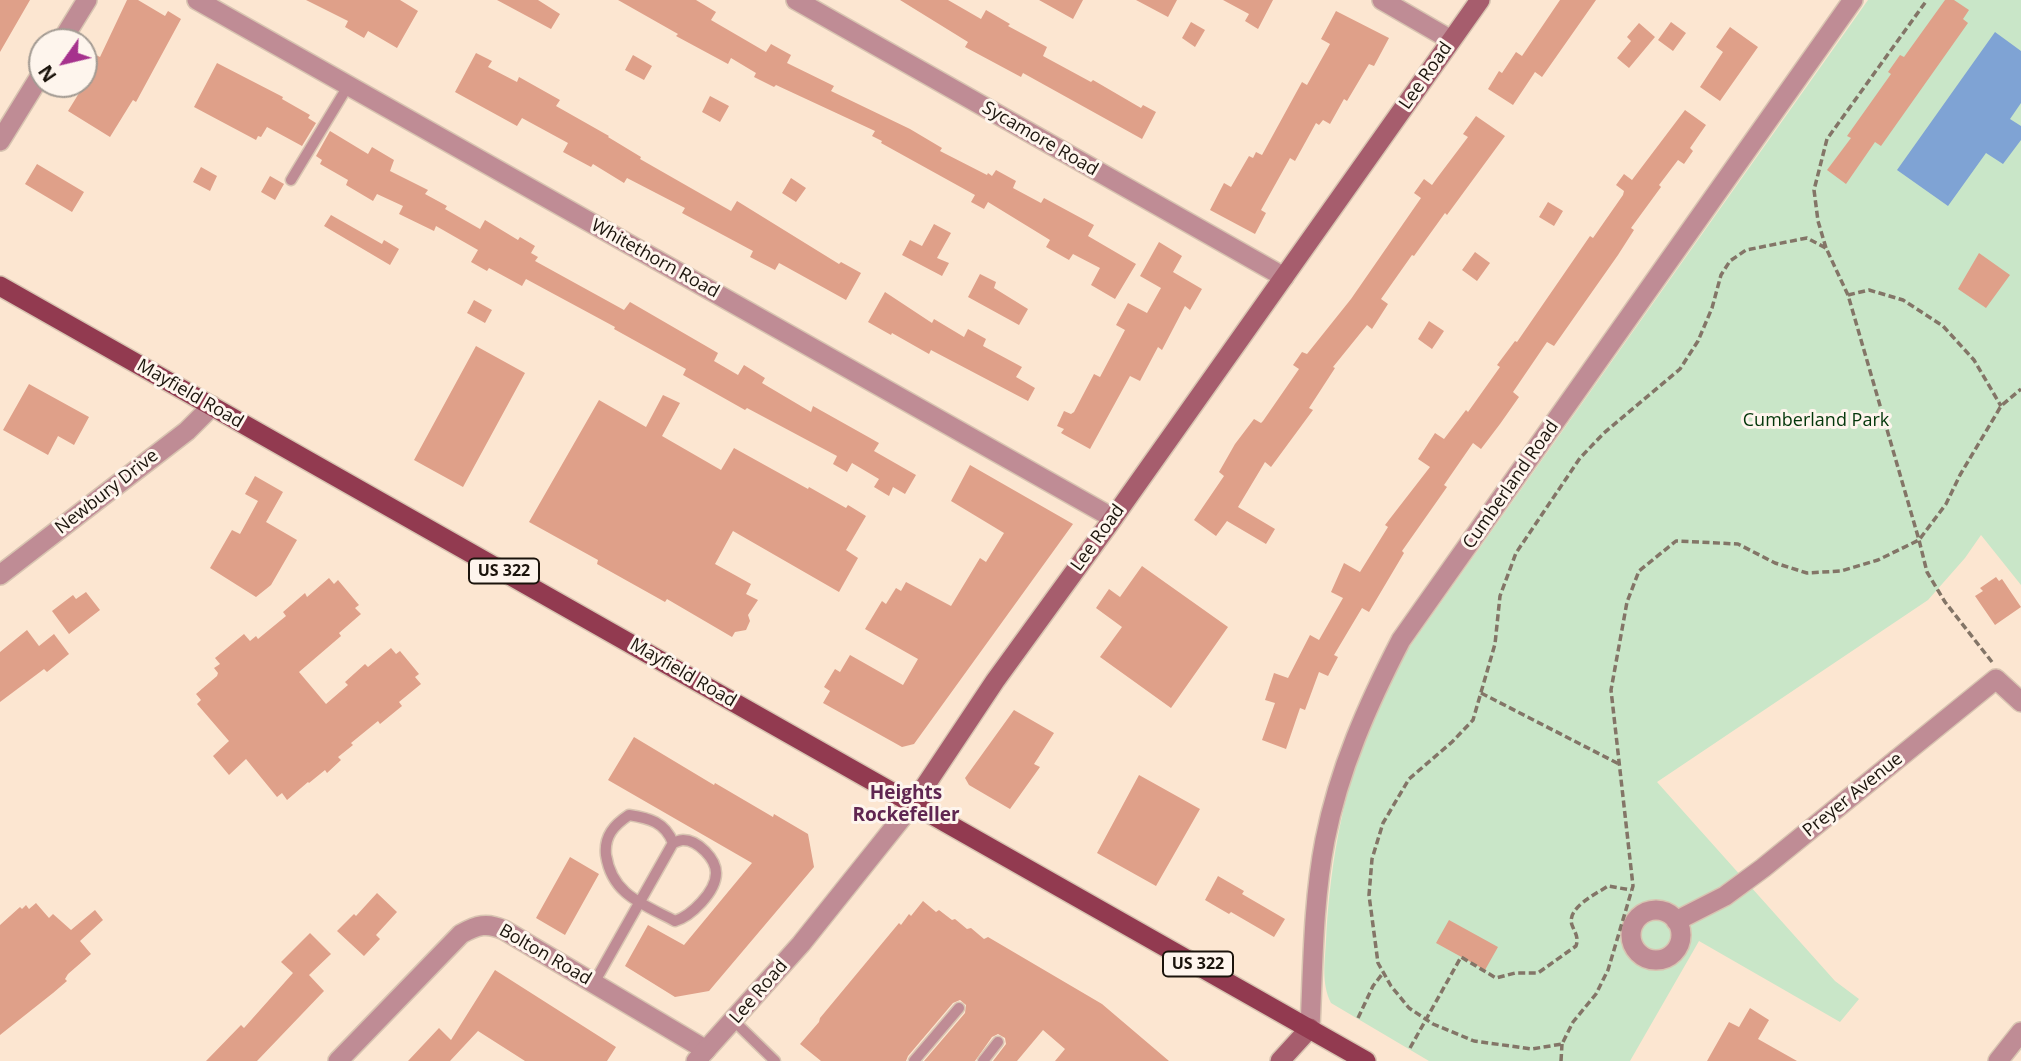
<!DOCTYPE html>
<style>
body{margin:0}
#map{position:relative;width:2021px;height:1061px;overflow:hidden;background:#fce6d1;font-family:"Open Sans",sans-serif}
canvas{display:block}
.north{position:absolute;left:28px;top:28px;width:70px;height:70px;box-sizing:border-box;background:#fef5ed;border:2px solid #a39b93;border-radius:50%;rotate:236deg;font-size:19px;font-weight:700;line-height:28px;text-align:center;color:#1b140c}
.north::after{content:'';display:block;margin:auto;width:24px;height:32px;background:#a6328d;clip-path:polygon(50% 0,100% 100%,50% 72%,0 100%)}
</style>
<div id="map">
<canvas width="2021" height="1061"></canvas>
<div class="north">N</div>
</div>
<script>
const ctx = document.querySelector('canvas').getContext('2d');
ctx.lineJoin = 'round';
function fillPath(path, color) { ctx.fillStyle = color; ctx.fill(path, 'evenodd'); }
function stroke(path, color, width, dash) { ctx.strokeStyle = color; ctx.lineWidth = width; ctx.lineCap = dash ? 'butt' : 'round'; ctx.setLineDash(dash || []); ctx.stroke(path); }
function drawText(font, color, halo, rows, align = 'center') {
  ctx.font = font + ' "Open Sans",sans-serif'; ctx.lineWidth = 6; ctx.setLineDash([]); ctx.textBaseline = 'middle'; ctx.strokeStyle = halo; ctx.fillStyle = color; for (const [text, x, y, turn = 0] of rows) {
    ctx.save(); ctx.translate(x, y); ctx.rotate((+turn || 0) * Math.PI / 180); ctx.textAlign = isNaN(turn) ? turn : align; if (halo) ctx.strokeText(text, 0, 0); ctx.fillText(text, 0, 0); ctx.restore();
  }
}
const green = new Path2D(`
 M1868,0h153v585l-40,-50 -16,23 -37,42 -271,182 178,199 24,18 -19,23 -141,-81 -69,120h-201l-98,-58c-10,-20 -6,-41 -5,-63 4,-79 19,-162 52,-234 8,-18 18,-35 27,-53z`);
const water = new Path2D(`
 M1995,32l26,19v52l-11,16 11,7v14l-18,24 -17,-11 -38,53 -51,-36z`);
const building = new Path2D(`
 M0,0h30l-30,52z
 M127,0h11l27,16 3,-5 13,8 -45,83 -3,-2 -2,3 -21,34 -42,-26 16,-26v-10l12,-20 4,2z
 M306,0h94l18,11 -21,37 -29,-17 -4,7 -19,-11 3,-6z
 M497,0h41l22,14 -9,15z
 M618,0h78l20,12 -5,8 55,32 5,-8 20,11 -4,8 47,23 -3,5 79,38 32,19 -2,3 47,24 1,-2 4,3 4,-6 20,11 -3,7 28,15 3,-5 50,27 -6,11 48,28 -21,35 -24,-14 9,-17 -27,-14 -4,6 -23,-13 4,-7 -62,-38 -4,7 -13,-7 4,-7 -94,-52 1,-2 -10,-5 3,-5 -99,-46 -2,2 -20,-10 2,-4 -25,-15 -3,6 -52,-28 2,-2z
 M900,0h48l33,19 5,-9 24,14 -2,2 39,21 -4,9 48,26 2,-2 48,28 2,-3 13,7 -14,27 -119,-66 -2,4 -56,-30 3,-5z
 M1039,0h44l-10,19z
 M1136,0h41l-9,17z
 M1223,0h50l-15,29 -13,-8 4,-7z
 M1560,0h36l-54,77 -7,-5 -22,33 -25,-16 11,-18 3,2 14,-21 6,4z
 M1945,0h9l15,10 -6,9 5,4 -87,123 -6,-4 -29,42 -19,-14 24,-32 -4,-2 44,-62 -3,-2 12,-17 4,2z
 M1336,11l53,27 -15,28 -5,-2 -22,37 -3,-2 -14,25 -7,-4 -4,5 -3,-2 -21,38 -5,-3 -29,52 5,3 -11,21 -45,-24 14,-27 7,4 18,-31 4,2 3,-6 6,3 40,-73 5,3 23,-41 -9,-5z
 M1191,22l14,8 -10,17 -13,-9z
 M1671,22l15,11 -13,18 -15,-11z
 M1639,23l16,14 -26,31 -12,-10 14,-17 -4,-4z
 M1730,27l28,20 -38,54 -20,-14 23,-35 -7,-5z
 M476,53l16,8 -4,6 29,15 2,-5 41,23 -4,6 53,30 -1,1 33,20 -1,2 91,52 6,-10 102,63 2,-2 20,11 -15,27 -65,-36 -2,-1 -4,7 -25,-13 3,-6 -71,-38 3,-5 -58,-30 -3,5 -31,-19 -2,3 -28,-15 5,-9 -46,-25 -5,8 -62,-34z
 M633,55l19,11 -8,14 -19,-10z
 M217,63l66,34 -1,2 28,16 -2,3 8,5 -14,23 -35,-19 -6,10 -3,-1 -2,4 -62,-33z
 M710,96l19,10 -9,16 -18,-10z
 M1685,110l21,15 -16,23 3,3 -9,13 -6,-4 -19,25 2,2 -30,41 3,2 -16,25 -64,91 -7,-4 -34,50 6,5 -19,27 -19,25 -8,-6 -29,42 3,2 -45,64 2,2 -35,59 -7,-4 -28,47 4,2 -10,19 -9,-4 -14,38 -5,-2 -14,41 -24,-9 13,-37 -10,-3 9,-27 14,5 22,-43 9,5 24,-42 -12,-6 13,-29 16,9 28,-45 -3,-2 45,-58 -12,-8 17,-26 9,6 22,-29 2,2 32,-45 -3,-2 18,-24 2,1 73,-106 3,2 30,-43 1,-4 -8,-6 8,-11 8,6z
 M1476,116l29,20 -58,79 -2,-2 -31,43 -2,-1 -31,44 7,5 -16,25 -5,-4 -34,42 2,1 -26,40 4,2 -42,57 -6,-5 -27,45 37,22 -9,15 -39,-23 -11,15 -22,-16 30,-44 -5,-4 16,-28 19,-25 7,4 2,-2 36,-52 -6,-4 9,-13 5,2 44,-55 70,-101 -7,-5 10,-14 8,6 5,-7 31,-41 -5,-3z
 M330,131l38,23 4,-7 22,13 -4,11 38,19 -3,4 22,12 -2,3 35,20 5,-9 33,20 2,-3 15,9 -4,7 7,4 -3,4 89,49 6,-8 88,51 -4,8 24,14 6,-10 21,13 -3,5 49,29 2,-6 66,37 -5,8 42,24 -11,19 -12,-7 -4,9 -15,-9 5,-8 -27,-16 -5,9 -14,-8 4,-8 -90,-48 -2,2 -62,-35 3,-6 -72,-40 1,-2 -89,-48 -4,7 -33,-18 -2,3 -16,-9 7,-12 -42,-24 -2,5 -35,-17 4,-8 -26,-12 -4,7 -27,-16 2,-5 -28,-16 2,-4 -6,-4z
 M37,164l47,28 -12,20 -47,-28z
 M201,167l16,9 -7,15 -17,-9z
 M270,176l14,8 -9,16 -14,-8z
 M791,178l15,10 -10,14 -14,-9z
 M1548,202l15,9 -9,15 -15,-9z
 M331,215l51,29 2,-4 15,9 -9,16 -66,-39z
 M934,224l17,9 -14,25 12,5 -7,13 -40,-21 8,-15 12,6z
 M1159,242l23,14 -9,16 29,17 -12,21 -5,-4 -23,44 -4,-3 -18,34 -10,-5 -40,73 -29,-16 3,-4 -7,-3 7,-15 7,3 3,-2 20,-38 6,3 25,-47 -9,-5 12,-22 19,10 14,-25 -21,-12z
 M1475,252l15,11 -13,18 -15,-11z
 M1979,253l31,22 -24,33 -28,-19z
 M980,274l16,8 -2,6 34,21 -9,16 -51,-28z
 M885,292l47,31 2,-4 30,18 4,-8 18,10 -3,7 39,21 -6,10 19,11 -7,13 -97,-51 -2,4 -37,-21 -1,2 -23,-13z
 M474,300l18,10 -7,13 -18,-10z
 M1429,321l15,10 -12,18 -14,-10z
 M476,346l49,27 -62,114 -49,-27z
 M29,384l60,33 -15,28 -16,-9 -10,19 -45,-25z
 M663,395l17,8 -18,33 59,34 13,-22 74,41 1,-2 37,21 2,-3 18,11 -20,34 12,8 -19,34 -106,-61 -18,33 36,20 -5,10 12,6 -10,15 2,6 -4,9 -11,2 -3,5 -65,-38 -2,3 -68,-38 1,-4 -69,-38 70,-122 47,27z
 M970,465l103,59 -159,220 -12,3 -79,-44 7,-12 -6,-4 11,-18 5,3 10,-17 53,30 15,-26 -53,-30 17,-28 4,3 10,-16 5,3 5,-9 45,24 29,-48 6,4 18,-29 -53,-32z
 M255,476l28,16 -17,30 31,18 -26,45 -15,12 -46,-29 22,-38 8,4 18,-33 -13,-7z
 M1142,566l86,61 -57,81 -71,-51 22,-30 -26,-19 13,-19 11,8z
 M1996,577l3,4 3,-2 19,28 -26,18 -20,-29 8,-5 -3,-3z
 M329,578l5,6 4,-4 21,25 -4,3 6,6 -22,19 2,3 -42,36 27,32 22,-19 -3,-3 20,-18 3,3 23,-19 5,6 4,-3 19,23 -4,3 6,7 -22,18 3,4 -22,18 -2,-3 -27,22 2,2 -15,12 3,3 -14,13 -2,-3 -16,13 -1,-1 -21,18 -5,-7 -5,4 -31,-38 -17,16 -16,-19 16,-15 -32,-37 4,-4 -5,-6 21,-18 1,-3 -4,-5 6,-4 -5,-6 29,-24 6,7 6,-5 2,3 28,-23 -3,-4 22,-19 2,4z
 M86,592l14,18 -31,24 -17,-23 21,-16 3,4z
 M27,630l12,16 15,-12 15,20 -22,18 -3,-3 -44,33v-50z
 M1014,710l40,23 -20,31 6,3 -30,42 -41,-24 -4,-7z
 M634,737l80,48 1,-2 58,34 1,-3 34,20 6,33 -105,124 -34,6 -50,-31 23,-41 36,20 68,-82 -144,-83z
 M1139,775l61,34 -44,77 -59,-33z
 M570,857l29,17 -34,61 -29,-17z
 M1218,876l26,15 -2,3 43,25 -11,18 -43,-25 -2,2 -24,-14z
 M377,893l20,19 -21,23 4,4 -16,17 -27,-25 17,-17 2,2z
 M923,901l13,11 3,-2 13,10 3,-1 12,10 4,-1 13,11 4,-2 114,67 67,57h-114l10,-12 -22,-19 -26,31h-24l13,-17 -1,-6 -7,-4 -6,3 -17,24h-51l41,-48 1,-8 -6,-5 -7,3 -45,53 -2,5h-85l-21,-17 19,-22 1,-4 79,-95 2,2 8,-11 2,2z
 M36,903l13,15 4,-4 18,16 24,-20 8,10 -23,21 11,13 -23,20 -3,5 2,2 -14,12 -53,42v-110l20,-18 2,2 4,-4 3,4z
 M1449,920l49,27 -13,23 -49,-27z
 M310,933l21,21 -22,21 15,16 -67,70h-51l35,-36 3,3 49,-55 -12,-11z
 M495,970l121,77 -9,14h-82l-47,-30 -28,30h-42l31,-33 12,12z
 M1750,1008l19,12 -11,19 39,22h-90l22,-39 10,5z`);
const path = new Path2D(`
 M1826,248l-8,-27 -4,-31 13,-51 100,-139
 M1848,295l21,-5 34,10 40,26 31,34 27,46
 M1992,662l-47,-60 -18,-30 -8,-32 -71,-245 -22,-47 -19,-10 -61,12 -16,11 -9,14 -9,33 -14,33 -18,28 -76,64 -24,25 -64,95 -16,43 -5,48 -22,76 -21,22 -43,37 -26,44 -11,36 -3,36 9,68 13,23 18,22 24,16 41,17 58,8 30,-5 11,-22 23,-28 12,-24 25,-84 -22,-196 16,-88 12,-31 37,-30 62,3 37,19 32,10 34,-2 37,-11 41,-20 27,-36 14,-29 41,-69 20,-17
 M1481,693l138,71
 M1358,1018l15,-32 10,-13
 M1410,1048l51,-91 35,21 19,-5h23l38,-27c3,-9 -1,-13 -4,-21 -6,-17 24,-31 36,-39l23,4
 M1561,1061l1,-17`);
const service = new Path2D(`
 M291,180l57,-94
 M594,983l79,-140c-8,-21 -24,-25 -44,-28 -15,10 -25,21 -23,40 6,40 37,49 69,66 16,-5 41,-29 41,-48 0,-14 -18,-33 -33,-33 -3,0 -7,2 -10,3
 M734,1021l41,40
 M914,1061l45,-53
 M983,1061l15,-19`);
const minor = new Path2D(`
 M197,0l916,518
 M796,0l488,277
 M1382,0l69,40
 M61,42l26,-42
 M0,141l42,-68
 M0,575l187,-144 25,-25
 M1631 935a25 25 0 1 1 50 0a25 25 0 1 1-50 0Z
 M1676,921l49,-25 38,-28 233,-189 25,23
 M1310,1028c3,-63 3,-126 15,-188 14,-71 43,-136 76,-200l452,-640
 M338,1061l123,-127c16,-9 26,-12 43,-4l202,120`);
const tertiary = new Path2D(`
 M696,1061l105,-117 112,-140
 M1998,1061l23,-29`);
const secondary = new Path2D(`
 M913,804l82,-123 114,-157 371,-524
 M1280,1061l30,-33`);
const primary = new Path2D(`
 M0,286l1366,775`);
const shields = [
 [504,571,70],
 [1198,964,70]
];
const shieldNames = [
 ["US 322",504,571],
 ["US 322",1198,964]
];
const streetNames = [
 ["Lee Road",1426,76,-55],
 ["Sycamore Road",1040,139,30],
 ["Whitethorn Road",655,259,29],
 ["Mayfield Road",190,394,30],
 ["Cumberland Road",1511,485,-55],
 ["Newbury Drive",107,492,-38],
 ["Lee Road",1098,538,-54],
 ["Mayfield Road",683,673,30],
 ["Preyer Avenue",1853,795,-39],
 ["Bolton Road",545,955,30],
 ["Lee Road",759,992,-49]
];
const parkNames = [
 ["Cumberland Park",1816,421]
];
const neighbourhoodNames = [
 ["Heights",906,794],
 ["Rockefeller",906,816]
];
fillPath(green, '#c9e6c8');
fillPath(water, '#7fa3d4');
fillPath(building, '#dfa089');
stroke(service, '#d8c4b1', 13);
stroke(minor, '#d8c4b1', 22);
stroke(tertiary, '#d8c4b1', 22);
stroke(secondary, '#d8c4b1', 22);
stroke(primary, '#d8c4b1', 22);
stroke(path, '#837567', 3.5, [7, 3.5]);
stroke(service, '#bf8c95', 10);
stroke(minor, '#bf8c95', 19);
stroke(tertiary, '#bf8c95', 19);
stroke(secondary, '#a65d6d', 19);
stroke(primary, '#923a50', 19);
for (const [x, y, w] of shields) { const box = new Path2D(); box.roundRect(x - w / 2, y - 12.5, w, 25, 5); ctx.fillStyle = '#fef5ed'; ctx.fill(box); stroke(box, '#1b140c', 2); }
drawText('bold 16px', '#1b140c', null, shieldNames);
drawText('18px', '#1b140c', '#fef5ed', streetNames);
drawText('18px', '#023609', '#fef5ed', parkNames);
drawText('bold 19px', '#5f2651', '#fef5ed', neighbourhoodNames);
</script>
